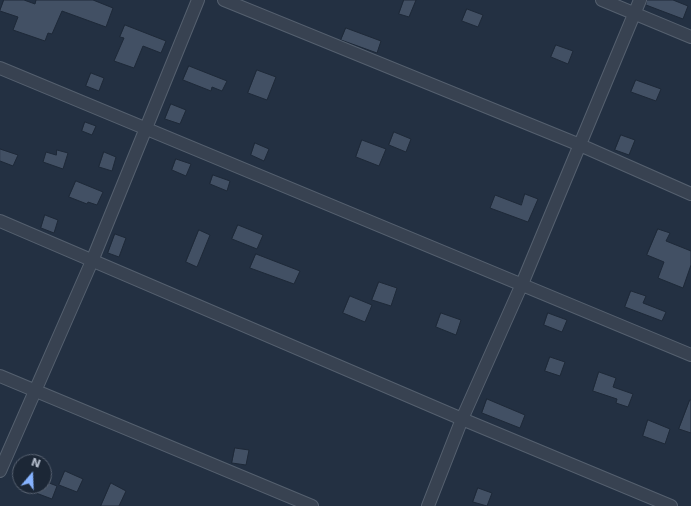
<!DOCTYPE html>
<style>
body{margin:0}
#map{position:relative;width:691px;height:506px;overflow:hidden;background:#233042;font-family:"DejaVu Sans",sans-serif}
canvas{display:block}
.north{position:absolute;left:12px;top:454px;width:40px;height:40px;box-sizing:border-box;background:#1c2736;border:1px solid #596372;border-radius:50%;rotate:19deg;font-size:11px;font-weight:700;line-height:16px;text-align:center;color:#b4bdcc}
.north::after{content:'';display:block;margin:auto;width:14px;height:18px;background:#86b3ff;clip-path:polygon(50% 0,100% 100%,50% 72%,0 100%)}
</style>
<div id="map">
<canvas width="691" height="506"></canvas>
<div class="north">N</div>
</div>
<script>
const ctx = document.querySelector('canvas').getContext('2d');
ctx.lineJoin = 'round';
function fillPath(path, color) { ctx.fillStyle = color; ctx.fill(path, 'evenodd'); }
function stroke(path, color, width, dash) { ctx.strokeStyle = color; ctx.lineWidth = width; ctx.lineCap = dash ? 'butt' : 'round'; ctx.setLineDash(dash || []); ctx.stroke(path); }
const building = new Path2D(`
 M4,0h20l11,4 1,-4h57l20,8 -7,19 -44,-16 -10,23 -4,-1 -3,8 -32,-11 5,-13 -18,-6z
 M404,0h12l-7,17 -10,-3z
 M647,0h26l15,6 -5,13 -37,-14z
 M467,9l16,6 -5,12 -16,-6z
 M125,25l41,16 -5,12 -18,-7 -9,22 -20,-7 10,-23 -4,-1z
 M346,28l35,13 -4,12 -36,-13z
 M556,45l17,6 -5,13 -17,-7z
 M189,66l38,15 -5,10 -10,-4 -1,4 -28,-11z
 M257,70l19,7 -9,23 -19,-7z
 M91,73l13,5 -5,13 -13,-5z
 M636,80l25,9 -5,12 -25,-9z
 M171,104l15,6 -6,14 -15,-5z
 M85,122l11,4 -4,9 -10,-4z
 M394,132l17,7 -5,13 -17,-7z
 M621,135l14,5 -6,15 -14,-5z
 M362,140l24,9 -7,17 -23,-9z
 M255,143l14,6 -5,12 -13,-6z
 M0,149l18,6 -5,11 -13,-5z
 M57,150l11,3 -5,16 -20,-7 3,-10 10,3z
 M104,152l12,5 -4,14 -13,-4z
 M176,159l15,5 -5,12 -14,-6z
 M213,175l17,6 -3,10 -17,-7z
 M76,181l27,11 -6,13 -9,-3 -1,2 -18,-7z
 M525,194l13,5 -10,23 -38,-14 5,-13 26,10z
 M45,215l13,5 -4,13 -13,-5z
 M238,225l25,10 -6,14 -25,-10z
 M658,229l12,4 -4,8 25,10v14l-8,23 -25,-10 6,-16 -17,-7z
 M199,230l11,5 -13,32 -11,-5z
 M115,234l11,4 -7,19 -11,-4z
 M256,254l44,17 -6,13 -44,-16z
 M379,282l18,6 -6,18 -19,-6z
 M631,291l15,5 -3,7 23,9 -4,9 -37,-14z
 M350,296l22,9 -7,17 -22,-9z
 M441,313l20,7 -5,15 -20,-8z
 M548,313l19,7 -5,12 -18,-7z
 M550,357l15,5 -5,14 -15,-5z
 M599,372l17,6 -3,9 20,7 -5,13 -12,-4 1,-4 -24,-8z
 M487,399l38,16 -5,13 -38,-15z
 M690,400h1v33l-12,-4z
 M648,420l22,9 -5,15 -22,-8z
 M235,448l14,2 -3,15 -14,-2z
 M65,471l18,8 -6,13 -18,-7z
 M44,481l13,5 -5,13 -32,-12 24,-1z
 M111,483l15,8 -7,15h-18z
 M478,488l14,5 -5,13 -14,-4z`);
const minor = new Path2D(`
 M224,0l356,145 111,49
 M602,0l89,37
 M0,68l691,287
 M0,221l462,198 209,87
 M0,376l312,130
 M0,471l92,-210 106,-261
 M428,506l34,-87 60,-135 118,-284`);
fillPath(building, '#425064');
stroke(building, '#1e2938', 1);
stroke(minor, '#55606f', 14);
stroke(minor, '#384251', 12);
</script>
